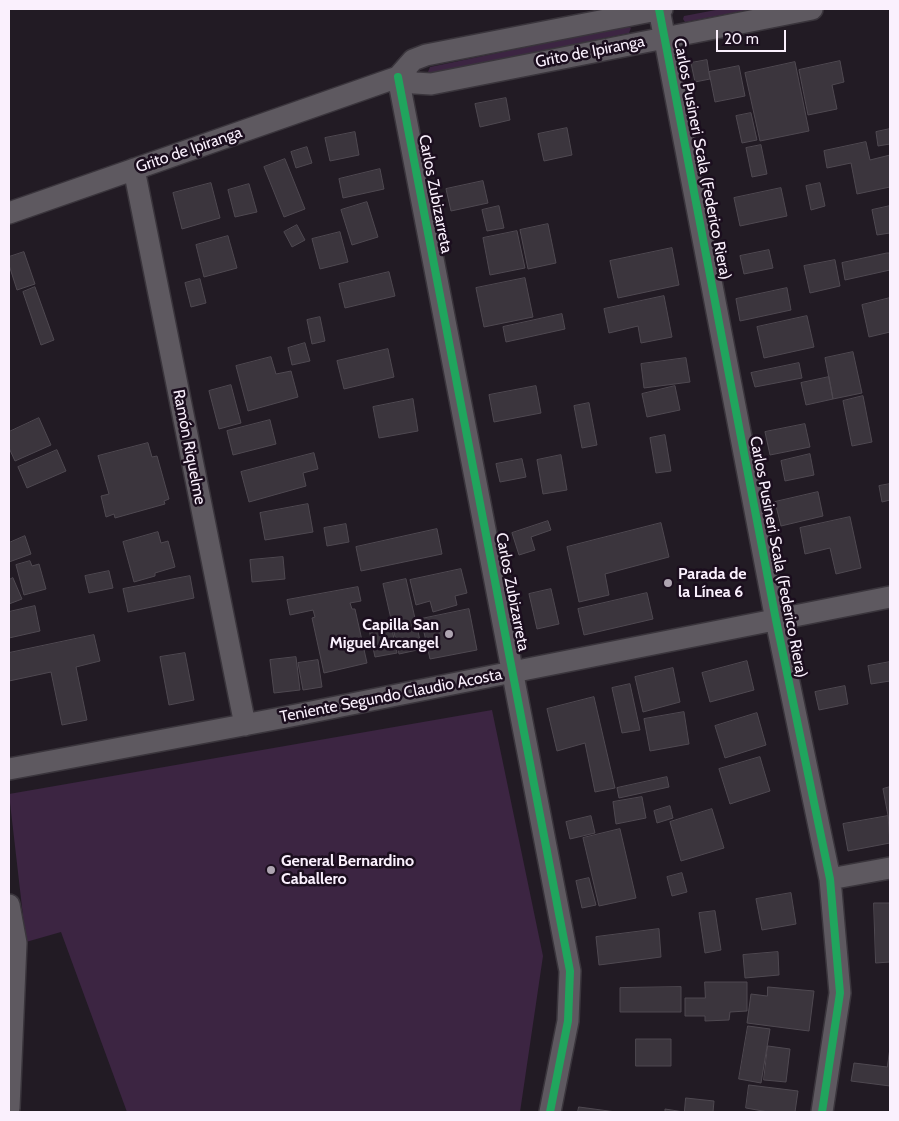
<!DOCTYPE html>
<meta charset="utf-8">
<style>
body{margin:0}
#map{position:relative;width:899px;height:1121px;overflow:hidden;background:#221b24;font-family:Cabin,sans-serif}
canvas{display:block}
.frame{position:absolute;inset:0;border:10px solid #faf0fd;pointer-events:none}
.scale{position:absolute;left:716px;top:30px;width:70px;height:22px;box-sizing:border-box;border:2px solid #faf0fd;border-top:0;padding-left:6px;font-size:15px;line-height:18px;white-space:nowrap;color:#faf0fd;-webkit-text-stroke:4px #1b0e1e;paint-order:stroke}
</style>
<div id="map">
<canvas width="899" height="1121"></canvas>
<div class="frame"></div>
<div class="scale">20 m</div>
</div>
<script>
const ctx = document.querySelector('canvas').getContext('2d');
ctx.lineJoin = 'round';
function fillPath(path, color) { ctx.fillStyle = color; ctx.fill(path, 'evenodd'); }
function stroke(path, color, width, dash) { ctx.strokeStyle = color; ctx.lineWidth = width; ctx.lineCap = dash ? 'butt' : 'round'; ctx.setLineDash(dash || []); ctx.stroke(path); }
function drawText(font, color, halo, rows, align = 'center') {
  ctx.font = font + ' Cabin,sans-serif'; ctx.lineWidth = 5; ctx.setLineDash([]); ctx.textBaseline = 'middle'; ctx.strokeStyle = halo; ctx.fillStyle = color; for (const [text, x, y, turn = 0] of rows) {
    ctx.save(); ctx.translate(x, y); ctx.rotate((+turn || 0) * Math.PI / 180); ctx.textAlign = isNaN(turn) ? turn : align; if (halo) ctx.strokeText(text, 0, 0); ctx.fillText(text, 0, 0); ctx.restore();
  }
}
const green = new Path2D(`
 M721,9h32l-68,13 -2,-3 1,-3z
 M628,26l3,2 -2,5 -197,41 -4,-2 2,-5z
 M492,710l51,246 -23,156h-393l-66,-180 -35,10 -17,-148z`);
const building = new Path2D(`
 M707,60l3,19 -15,3 -4,-19z
 M840,61l4,21 -12,3 5,24 -29,6 -9,-45z
 M795,62l14,69 -49,10 -15,-68z
 M739,66l6,30 -30,6 -6,-30z
 M506,98l4,22 -30,7 -5,-23z
 M751,113l6,27 -15,3 -6,-27z
 M567,128l5,27 -28,6 -6,-27z
 M890,129v15l-12,2 -2,-14z
 M355,132l4,23 -29,6 -5,-23z
 M866,142l4,18 20,-5v32l-33,7 -6,-31 -24,5 -3,-17z
 M761,145l6,29 -15,3 -6,-29z
 M307,147l5,16 -16,5 -5,-16z
 M285,159l20,50 -21,8 -20,-50z
 M380,169l4,20 -41,9 -4,-19z
 M483,181l5,22 -37,8 -5,-22z
 M211,183l9,35 -38,11 -9,-36z
 M820,183l5,23 -14,4 -5,-24z
 M249,184l8,28 -22,5 -7,-27z
 M781,188l6,28 -47,10 -6,-28z
 M367,202l11,35 -26,8 -11,-35z
 M499,206l5,22 -17,3 -5,-21z
 M890,206v27l-13,2 -5,-25z
 M548,224l8,39 -28,6 -8,-39z
 M297,225l8,15 -13,7 -8,-15z
 M517,231l8,37 -35,7 -7,-37z
 M340,232l8,30 -28,7 -8,-30z
 M228,236l9,32 -33,9 -8,-32z
 M672,248l7,37 -61,13 -8,-37z
 M769,250l4,18 -29,6 -4,-18z
 M24,252l11,32 -18,6 -8,-25v-8z
 M887,253h3v17l-45,10 -3,-17z
 M835,260l5,26 -30,7 -6,-27z
 M389,272l6,24 -50,12 -6,-24z
 M525,278l8,39 -49,10 -8,-39z
 M200,279l6,24 -15,4 -6,-24z
 M35,287l19,53 -13,5 -18,-53z
 M787,288l4,22 -51,11 -4,-22z
 M664,296l8,41 -31,6 -3,-17 -29,7 -5,-24z
 M890,298v34l-21,5 -7,-32z
 M562,314l3,15 -59,13 -3,-15z
 M807,316l7,31 -50,11 -7,-31z
 M320,317l5,24 -13,3 -5,-24z
 M305,343l5,18 -18,4 -4,-17z
 M388,349l6,28 -50,12 -7,-28z
 M853,352l9,41 -29,6 -8,-41z
 M271,357l5,17 15,-3 7,26 -50,14 -12,-45z
 M686,358l4,24 -46,6 -3,-24z
 M799,363l3,15 -47,9 -4,-14z
 M829,377l4,22 -27,6 -5,-22z
 M231,385l10,38 -22,6 -10,-38z
 M536,386l5,27 -47,9 -5,-27z
 M675,386l5,24 -33,7 -5,-23z
 M863,396l9,46 -20,4 -9,-45z
 M413,399l5,32 -39,7 -6,-31z
 M589,403l8,42 -15,3 -8,-42z
 M39,418l12,27 -36,16 -6,-13v-16z
 M270,420l6,24 -43,11 -6,-24z
 M805,424l5,23 -40,8 -5,-23z
 M665,435l6,36 -15,2 -6,-35z
 M148,443l4,14 5,-1 12,43 -5,2 1,3 -50,14 -1,-4 -8,3 -5,-21 8,-2 -11,-38z
 M57,450l9,21 -39,17 -9,-21z
 M314,453l4,16 -15,4 3,13 -57,16 -8,-30z
 M810,454l4,21 -29,6 -4,-20z
 M561,455l6,35 -24,4 -6,-34z
 M522,459l4,18 -26,5 -4,-18z
 M890,484v16l-8,2 -3,-16z
 M818,492l5,24 -42,10 -6,-24z
 M308,504l5,28 -48,8 -5,-27z
 M850,517l11,51 -25,6 -6,-26 -25,6 -5,-26z
 M548,521l3,9 -20,7 4,13 -16,5 -7,-22z
 M661,523l8,34 -64,17 4,21 -30,7 -12,-55z
 M346,524l3,18 -22,4 -3,-18z
 M437,529l5,25 -81,17 -5,-24z
 M158,532l3,11 7,-2 7,26 -20,6v3l-21,6 -11,-40z
 M25,536l6,18 -22,8v-19z
 M283,557l2,22 -33,3 -2,-22z
 M30,561l2,5 7,-2 7,25 -22,6 -8,-30z
 M461,569l6,24 -12,3 2,9 -24,7 -3,-11 -14,4 -6,-25z
 M109,571l4,17 -24,5 -4,-17z
 M190,576l4,22 -66,14 -5,-23z
 M13,578l9,21 -13,5v-24z
 M406,579l16,70 -23,5 -16,-70z
 M358,587l3,14 -11,2 2,6h3l12,54 -43,10 -12,-55 3,-1 -2,-7 -23,5 -3,-15z
 M551,589l8,35 -22,5 -8,-35z
 M647,593l6,26 -69,16 -6,-26z
 M35,606l5,25 -31,7v-26z
 M469,609l8,41 -47,9 -9,-40z
 M390,620l7,33 -22,4 -7,-32z
 M94,635l6,26 -24,6 11,53 -25,5 -11,-53 -42,9v-28z
 M185,653l9,47 -25,5 -9,-48z
 M296,657l4,33 -26,3 -4,-33z
 M318,660l4,27 -19,3 -5,-27z
 M747,661l7,29 -44,12 -8,-29z
 M890,662v19l-19,3 -3,-18z
 M673,668l7,34 -37,10 -8,-35z
 M630,684l10,46 -18,3 -10,-45z
 M845,686l3,18 -29,6 -4,-18z
 M594,697l21,91 -20,4 -10,-49 -28,8 -10,-42z
 M684,712l5,32 -39,7 -6,-32z
 M757,713l9,32 -41,13 -10,-32z
 M760,757l10,34 -40,13 -11,-35z
 M667,777l2,10 -50,11 -2,-10z
 M890,787v39l-7,-37z
 M642,797l4,21 -30,6 -3,-22z
 M670,806l3,12 -16,5 -3,-12z
 M712,809l12,39 -43,13 -11,-39z
 M591,816l4,17 -25,6 -4,-17z
 M888,816l2,27 -42,8 -5,-27z
 M620,829l16,69 -37,8 -16,-68z
 M682,873l5,19 -15,4 -5,-19z
 M589,878l7,27 -14,3 -6,-27z
 M791,893l5,31 -34,6 -6,-31z
 M874,903h16v59l-14,1z
 M715,911l6,39 -16,3 -6,-40z
 M659,929l2,28 -62,8 -3,-28z
 M778,952l1,23 -34,3 -2,-23z
 M705,982h42v29l-17,1 -1,8 -24,1v-5h-20v-18h20z
 M681,987v25h-61v-24z
 M768,987l46,4 -5,40 -62,-8 4,-29 16,2z
 M748,1026l22,3 -9,54 -22,-4z
 M636,1039h35v27h-35z
 M768,1046l22,3 -4,33 -22,-2z
 M890,1048v38l-39,-5 3,-18 33,4z
 M749,1085l49,6 -3,21h-27l-22,-4z
 M686,1098l28,3 -1,11h-48v-3l19,3z
 M579,1107l37,5h-38z`);
const street = new Path2D(`
 M659,9l117,611 54,259 10,114 -18,119
 M398,77l172,894 -2,50 -18,91
 M398,77l17,6 16,1 381,-75
 M134,169l111,556
 M9,213l389,-136 15,-17 13,-5 236,-46
 M9,769l277,-52 604,-120
 M830,879l60,-11
 M9,905l7,38 -7,165`);
const cycleway = new Path2D(`
 M659,9l117,611 54,259 10,114 -18,119
 M398,77l172,894 -2,50 -18,91`);
const markers = [
 [668,583,5,"#aea5b1"],
 [449,634,5,"#aea5b1"],
 [271,870,5,"#aea5b1"]
];
const streetNames = [
 ["Grito de Ipiranga",590,52,-11],
 ["Grito de Ipiranga",189,150,-19],
 ["Carlos Pusineri Scala (Federico Riera)",702,159,79],
 ["Carlos Zubizarreta",435,194,79],
 ["Ramón Riquelme",189,447,79],
 ["Carlos Pusineri Scala (Federico Riera)",778,557,79],
 ["Carlos Zubizarreta",512,592,79],
 ["Teniente Segundo Claudio Acosta",391,696,-11]
];
const poiNames = [
 ["Parada de",678,574],
 ["la Línea 6",678,592],
 ["Capilla San",439,625,"right"],
 ["Miguel Arcangel",439,643,"right"],
 ["General Bernardino",281,861],
 ["Caballero",281,879]
];
fillPath(green, '#3c2542');
fillPath(building, '#3b353d');
stroke(building, '#4f4951', 1);
stroke(street, '#3a353c', 24);
stroke(street, '#5e5960', 21);
stroke(cycleway, '#20a55d', 8);
for (const [x, y, r, color] of markers) { const dot = new Path2D(); dot.arc(x, y, r, 0, 2 * Math.PI); ctx.fillStyle = color; ctx.fill(dot); stroke(dot, '#1b0e1e', 2); }
drawText('16px', '#faf0fd', '#1b0e1e', streetNames);
drawText('bold 16px', '#faf0fd', '#1b0e1e', poiNames, 'left');
</script>
